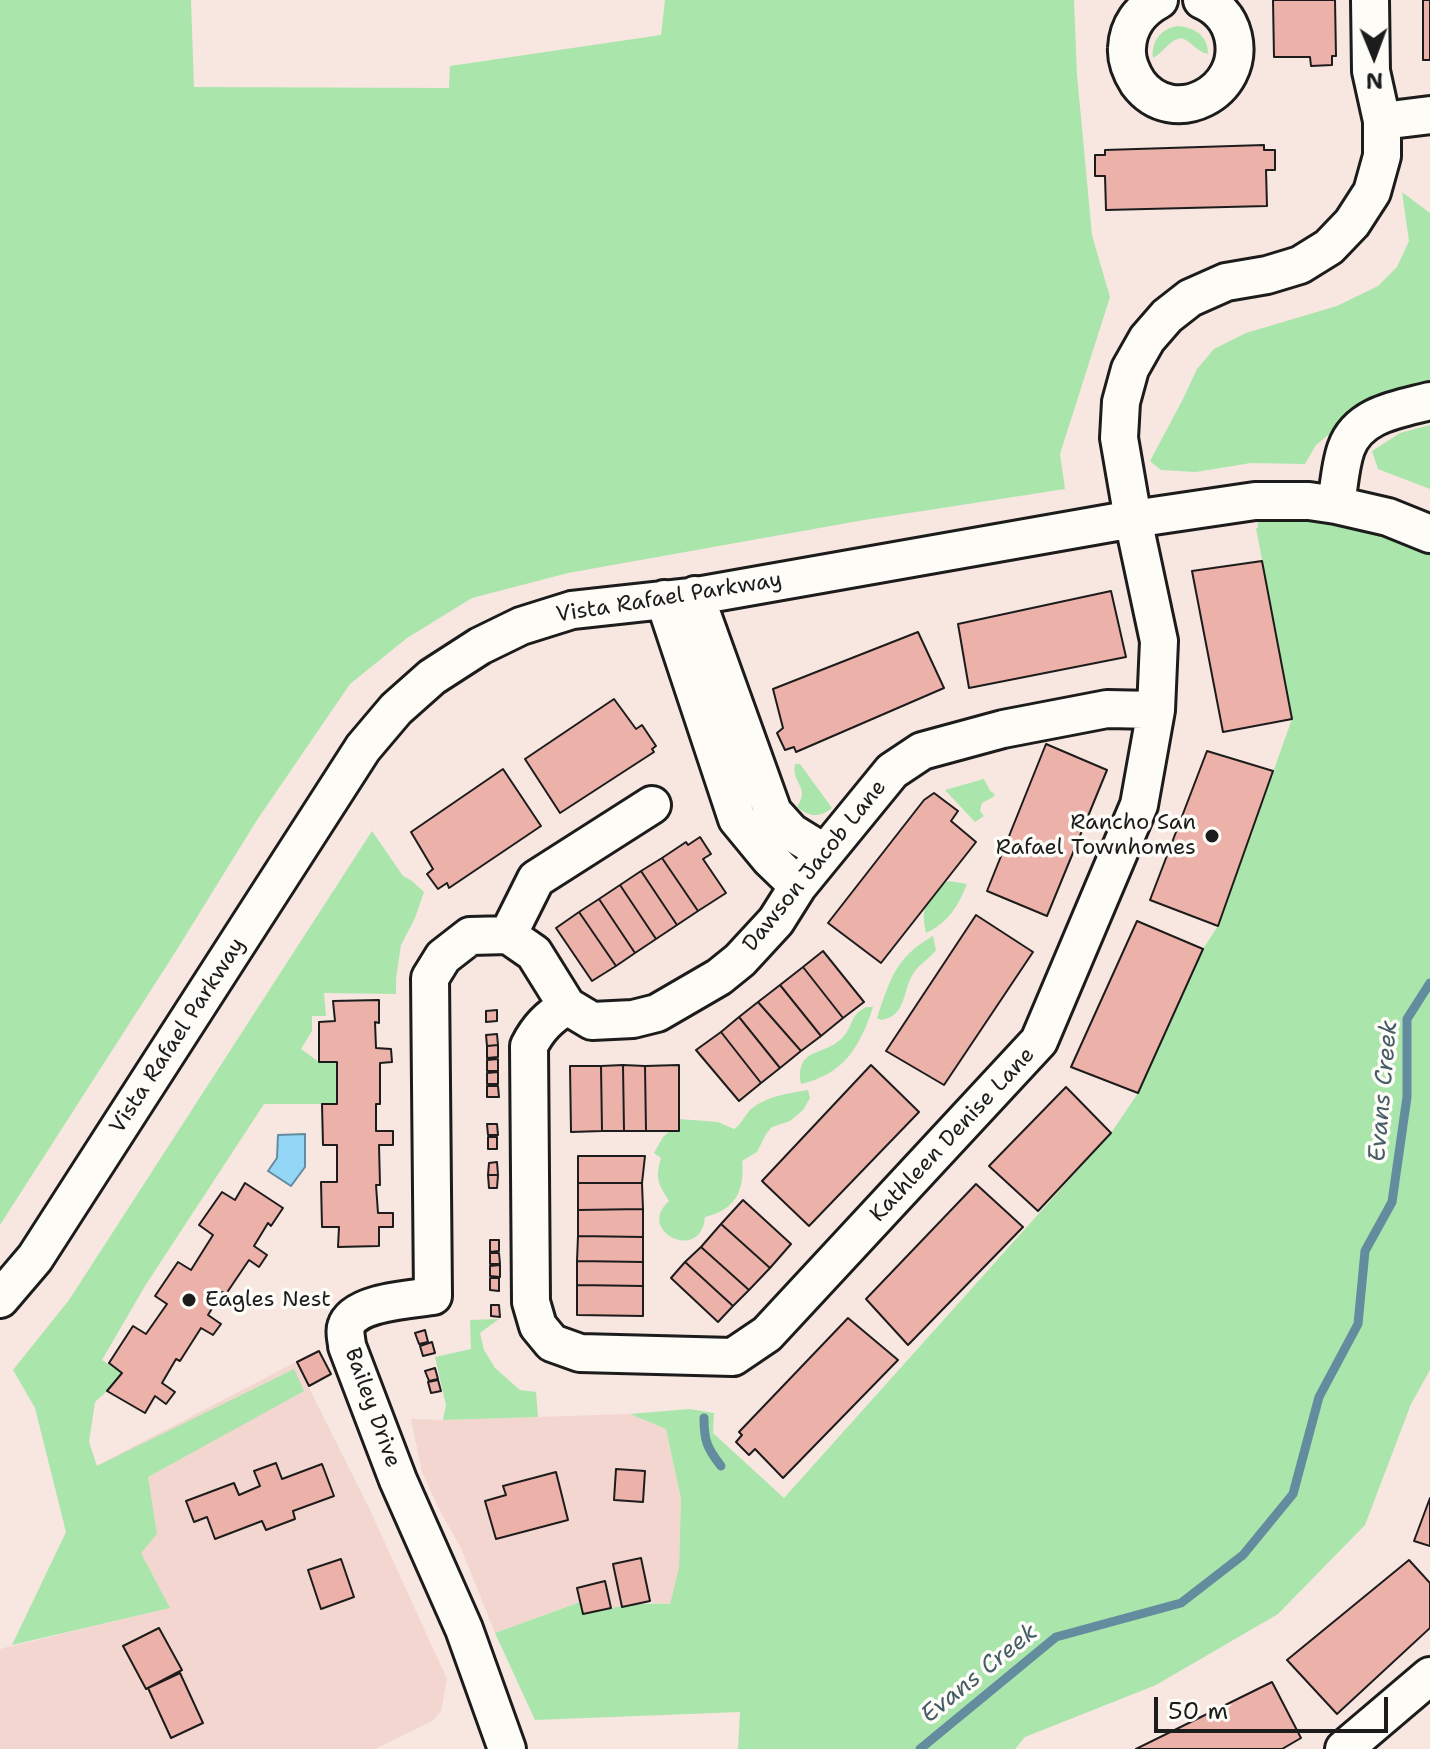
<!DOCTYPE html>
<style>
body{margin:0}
#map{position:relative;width:1430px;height:1749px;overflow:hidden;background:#f8e6e0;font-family:"Shantell Sans",sans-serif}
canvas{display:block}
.north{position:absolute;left:1334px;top:16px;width:80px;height:80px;-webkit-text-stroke:6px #fdfcf7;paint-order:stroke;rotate:179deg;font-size:22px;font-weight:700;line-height:32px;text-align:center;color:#1c1c1c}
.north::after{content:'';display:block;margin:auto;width:28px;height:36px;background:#1c1c1c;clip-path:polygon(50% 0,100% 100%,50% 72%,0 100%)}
.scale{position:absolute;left:1154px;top:1697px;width:234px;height:36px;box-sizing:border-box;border:4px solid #1c1c1c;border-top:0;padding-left:10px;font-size:24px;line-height:28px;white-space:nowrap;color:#1c1c1c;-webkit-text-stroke:6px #fdfcf7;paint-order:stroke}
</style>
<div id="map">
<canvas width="1430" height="1749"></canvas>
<div class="north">N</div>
<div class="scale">50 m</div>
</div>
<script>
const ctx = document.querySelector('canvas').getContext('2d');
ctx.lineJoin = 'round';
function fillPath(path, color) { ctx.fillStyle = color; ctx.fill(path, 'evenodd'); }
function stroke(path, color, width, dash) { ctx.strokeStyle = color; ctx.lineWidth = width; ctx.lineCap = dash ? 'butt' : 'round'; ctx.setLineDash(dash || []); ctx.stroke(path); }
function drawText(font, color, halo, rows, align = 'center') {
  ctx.font = font + ' "Shantell Sans",sans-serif'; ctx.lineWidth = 7; ctx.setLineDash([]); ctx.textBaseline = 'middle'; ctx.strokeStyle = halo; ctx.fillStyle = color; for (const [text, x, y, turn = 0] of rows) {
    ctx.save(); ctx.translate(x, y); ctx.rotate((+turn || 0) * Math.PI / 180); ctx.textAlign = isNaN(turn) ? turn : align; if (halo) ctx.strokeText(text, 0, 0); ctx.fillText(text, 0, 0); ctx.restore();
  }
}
const built = new Path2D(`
 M296,1362l73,146 78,171 -6,32 -9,10 -57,28h-375v-100l169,-41 -73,-142z
 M630,1414l36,15 15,70 -2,69 -9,36 -22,-2 -38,6 -27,7 -4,-13 -84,31 -35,-87 -19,-33 -19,-41 -11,-53 32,1z`);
const green = new Path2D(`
 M0,0h191l3,87 255,1 1,-22 211,-31 4,-35h409l3,75 15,160 18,62 -50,157 5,35 -201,31 -296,53 -96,25 -65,40 -57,46 -93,136 -81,131 -176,274z
 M1177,26c17,1 31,9 31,28 -12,-2 -16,-13 -27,-16 -12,2 -17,14 -28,20 -2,-17 8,-29 24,-32z
 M1402,192l28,21v169l-26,6 -20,10 -45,28 -23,19 -11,19 -54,-1 -55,9 -35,-2 -11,-9 33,-62 14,-30 17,-20 32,-16 91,-27 41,-20 19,-19 12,-26z
 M1430,425v64l-52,-20 -6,-18 28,-18z
 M1255,501l175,33v836l-19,34 -46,121 -87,89 -122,71 -131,52 -10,12h-277l2,-37 -205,8 -40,-87 85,-31 3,12c29,-7 57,-12 87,-10l9,-36 2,-69 -15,-70 -36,-15 59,-5 25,4 -1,20 71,65 327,-365 27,-40 65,-144 15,-23 74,-207 -36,-191h2z
 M795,764h5l32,44c-12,10 -23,9 -35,-1 14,-21 -6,-23 -2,-43z
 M984,779l6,12 5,3 -2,3 -11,6 -2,8 4,5 -9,6 -30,-32z
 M372,831l31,45 9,5 12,11 -9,26 -14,27 -5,34v15l-72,-1 2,23h-14v15l-11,18 18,13h18v42h-73l-119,182 -43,74 20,13 -15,18 -12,11 -6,40 8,24 197,-97 10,22 -156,86 9,57 -16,19 29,55 -158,37 54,-113 -31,-124 -22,-38 56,-70z
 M949,881l18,3c-9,22 -18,38 -41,49 -1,-6 -3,-14 -2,-20 1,-10 16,-29 25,-32z
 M933,936l3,14c-7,9 -17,14 -23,24 -11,17 -6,42 -32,46l-4,-2c13,-39 19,-61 56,-82z
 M866,1007h7c-13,40 -29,67 -72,77 -6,-38 24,-27 42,-47 11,-12 6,-21 23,-30z
 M808,1090l2,8 -7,12 -13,11 -18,6 -6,7 -9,18 -15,9c3,30 -7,49 -37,56 -4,47 -70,14 -36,-16 -11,-18 -14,-22 -8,-43l-7,-5 9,-16 8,-7 8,1v-12l39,3 16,7c8,-5 10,-13 17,-20 16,-13 38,-16 57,-19z
 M499,1319l-19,14 4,17 11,18 25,22 16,2 2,25 -95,3 3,-15 -11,-48 36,-8 -1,-29z`);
const water = new Path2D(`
 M305,1134v33l-14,19 -23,-15 9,-13 1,-23z`);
const stream = new Path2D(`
 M704,1418c0,23 3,30 17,48
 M920,1749l136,-112 125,-34 62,-48 50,-61 26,-97 39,-73 7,-73 27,-49 15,-105v-78l23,-36`);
const building = new Path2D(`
 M1273,0h62l1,56h-4v9l-21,1 -1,-9h-36z
 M1423,0h7v60h-7z
 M1264,145v5h11v20h-9l1,36 -161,4 -1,-34h-10v-21h10v-5z
 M1262,561l30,158 -69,13 -31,-161z
 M1111,591l15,66 -157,31 -11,-64z
 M918,632l26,56 -148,64 -2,-5 -9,3 -8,-17 6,-5 -10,-39z
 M614,699l22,30 6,-4 14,21 -4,3 2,3 -94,61 -35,-54z
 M1046,744l61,26 -60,146 -60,-25z
 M1207,751l66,20 -55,155 -68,-26z
 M503,769l38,57 -92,62 -2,-5 -9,6 -11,-15 6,-5 -22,-37z
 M934,793l24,18 -7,10 25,21 -95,121 -53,-40 96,-123z
 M700,837l11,17 -8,5 23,34 -28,18 -36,-53 24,-16 2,3z
 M662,858l36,53 -21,14 -36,-54z
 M641,871l36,54 -21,14 -36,-54z
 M620,885l36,54 -21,14 -36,-54z
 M599,899l36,54 -19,13 -37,-54z
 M579,912l37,54 -24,15 -36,-53z
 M976,915l57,37 -89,133 -58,-34z
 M1137,921l66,28 -65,144 -67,-26z
 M823,951l41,51 -21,16 -40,-51z
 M803,967l40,51 -22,18 -41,-51z
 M780,985l41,51 -20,15 -43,-49z
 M379,1000v23l-4,-1 1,26 15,1 1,13 -12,1v41h-4v27h17v14h-14l1,40h-4l2,28h15v14h-14v19l-41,1 1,-20h-17l-1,-45h16v-37h-14l-1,-41h15v-42h-18v-40l16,-1 -2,-20z
 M758,1002l43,49 -21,17 -41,-51z
 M497,1010v11l-11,1v-11z
 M739,1017l41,51 -19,15 -40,-51z
 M721,1032l40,51 -22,18 -43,-51z
 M497,1034l1,11 -11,1 -1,-11z
 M498,1045v12l-11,1v-12z
 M498,1059v12h-11v-11z
 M623,1065l22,1 1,65h-22z
 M623,1065l1,66h-22l-1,-65z
 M679,1065v66h-33l-1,-65z
 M871,1065l48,47 -110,114 -47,-45z
 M570,1066h31l1,65 -31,1z
 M498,1072v12h-11v-11z
 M487,1086h11l1,11h-12z
 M1066,1087l45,46 -73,78 -49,-45z
 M487,1124h10l1,11h-10z
 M488,1137h9v12h-9z
 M578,1156h67l-3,27h-64z
 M497,1162l1,13h-10l1,-12z
 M488,1175h10l-1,13h-8z
 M245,1183l38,25 -12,18 -3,-3 -14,23 13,9 -8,12 -10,-7 -23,34 -4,-2 -14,23 13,9 -8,11 -12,-7 -21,33 -4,-2 -14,24 13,9 -9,12 -11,-8 -10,17 -38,-22 15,-18 -13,-10 24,-37 13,8 21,-30 -12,-8 23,-34 13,8 22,-35 -14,-10 23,-33 13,8z
 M578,1183h64l1,26 -65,1z
 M976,1184l47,43 -115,118 -42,-46z
 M743,1200l48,44 -21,24 -49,-44z
 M643,1209v28l-65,-1v-26z
 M721,1224l49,44 -21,22 -48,-43z
 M578,1236l65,1v25l-66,-1z
 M490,1240h9v11l-9,1z
 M701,1247l48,43 -16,16 -48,-44z
 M490,1253h9l1,11h-10z
 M577,1261l66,1v24l-66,-1z
 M685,1262l48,44 -15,16 -47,-44z
 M500,1265v12l-10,-1v-10z
 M490,1278h9v13l-9,-1z
 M577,1285l66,1v30l-66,-1z
 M491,1305h8l1,12 -9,-1z
 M848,1318l50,42 -115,118 -28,-29 -6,6 -13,-13 6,-7 -3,-3z
 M425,1330l3,12 -9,2 -4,-11z
 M432,1342l3,11 -12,3 -3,-10z
 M319,1351l12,23 -22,12 -12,-24z
 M435,1368l3,11 -9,2 -4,-10z
 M438,1380l3,11 -10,2 -3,-11z
 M276,1463l6,16 40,-15 12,32 -41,15 2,8 -29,11 -4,-9 -47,18 -8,-22 -13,5 -8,-21 48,-18 5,12 21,-9 -6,-15z
 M616,1469l29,2 -2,31 -29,-2z
 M556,1472l12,48 -72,19 -11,-38 21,-6 -3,-9z
 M1430,1498v48l-16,-5z
 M641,1558l9,43 -28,6 -9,-43z
 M341,1559l13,38 -33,12 -13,-39z
 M1409,1560l21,23v45l-93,86 -50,-54z
 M605,1581l6,27 -28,6 -6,-26z
 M159,1628l23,42 -36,19 -23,-43z
 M180,1673l23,50 -32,15 -23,-50z
 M1272,1682l29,56 -19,11h-146z`);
const minor = new Path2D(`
 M1159,0c-19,10 -31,26 -32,48 -1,13 4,24 11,35 35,47 108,9 95,-47 -4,-17 -15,-29 -31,-36
 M1382,121l48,-6
 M1336,505c3,-18 4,-39 10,-56 12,-35 53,-40 84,-48
 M695,595l78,217 18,20 34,21
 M664,599l73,220 33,40 28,27
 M508,935l28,-56 116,-74
 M567,1006c-18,11 -29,22 -38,40l2,256 7,24 14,17 28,10 153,4 34,-23 272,-293 100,-236 17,-95 3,-69 -26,-122 -14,-81 2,-36 9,-33 17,-30 20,-23 23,-18 36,-16 41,-7 33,-10 29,-18 23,-24 20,-31 10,-36v-35l-11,-50 -1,-71
 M0,1299l35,-41 328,-510 33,-39 36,-32 48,-31 41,-20 51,-16 119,-13 442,-78 122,-18h54l27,4 52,12 42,17
 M507,1749l-43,-120 -66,-149 -51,-134c0,-5 -3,-14 -1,-19 7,-25 66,-28 87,-31l-3,-318 13,-21 27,-21 38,-1 26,18 33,53 25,15 41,-2 24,-6 62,-36 21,-17 36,-39 22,-35 94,-115 30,-20 81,-22 104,-20 49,1
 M1344,1749l86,-73`);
const markers = [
 [1212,836,8,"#1c1c1c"],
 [189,1300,8,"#1c1c1c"]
];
const streetNames = [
 ["Vista Rafael Parkway",669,598,-9],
 ["Dawson Jacob Lane",815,866,-51],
 ["Vista Rafael Parkway",178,1036,-57],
 ["Kathleen Denise Lane",953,1135,-47],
 ["Bailey Drive",372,1408,70]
];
const poiNames = [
 ["Rancho San",1196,823],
 ["Rafael Townhomes",1196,848],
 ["Eagles Nest",205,1300,"left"]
];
const waterNames = [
 ["Evans Creek",1384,1091,-85],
 ["Evans Creek",980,1674,-39]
];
fillPath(built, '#f4d6d0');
fillPath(green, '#aae6ac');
fillPath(water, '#93d6f5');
stroke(water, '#638c9e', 2);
stroke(stream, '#638c9e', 9);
fillPath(building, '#ecb2aa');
stroke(building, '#1c1c1c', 2);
stroke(minor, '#1c1c1c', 42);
stroke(minor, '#fdfcf7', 36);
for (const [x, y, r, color] of markers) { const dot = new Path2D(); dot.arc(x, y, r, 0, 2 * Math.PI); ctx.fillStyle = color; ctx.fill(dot); stroke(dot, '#fdfcf7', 3); }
drawText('22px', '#1c1c1c', '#fdfcf7', streetNames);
drawText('22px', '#1c1c1c', '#fdfcf7', poiNames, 'right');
drawText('italic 24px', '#465d68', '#fdfcf7', waterNames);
</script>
